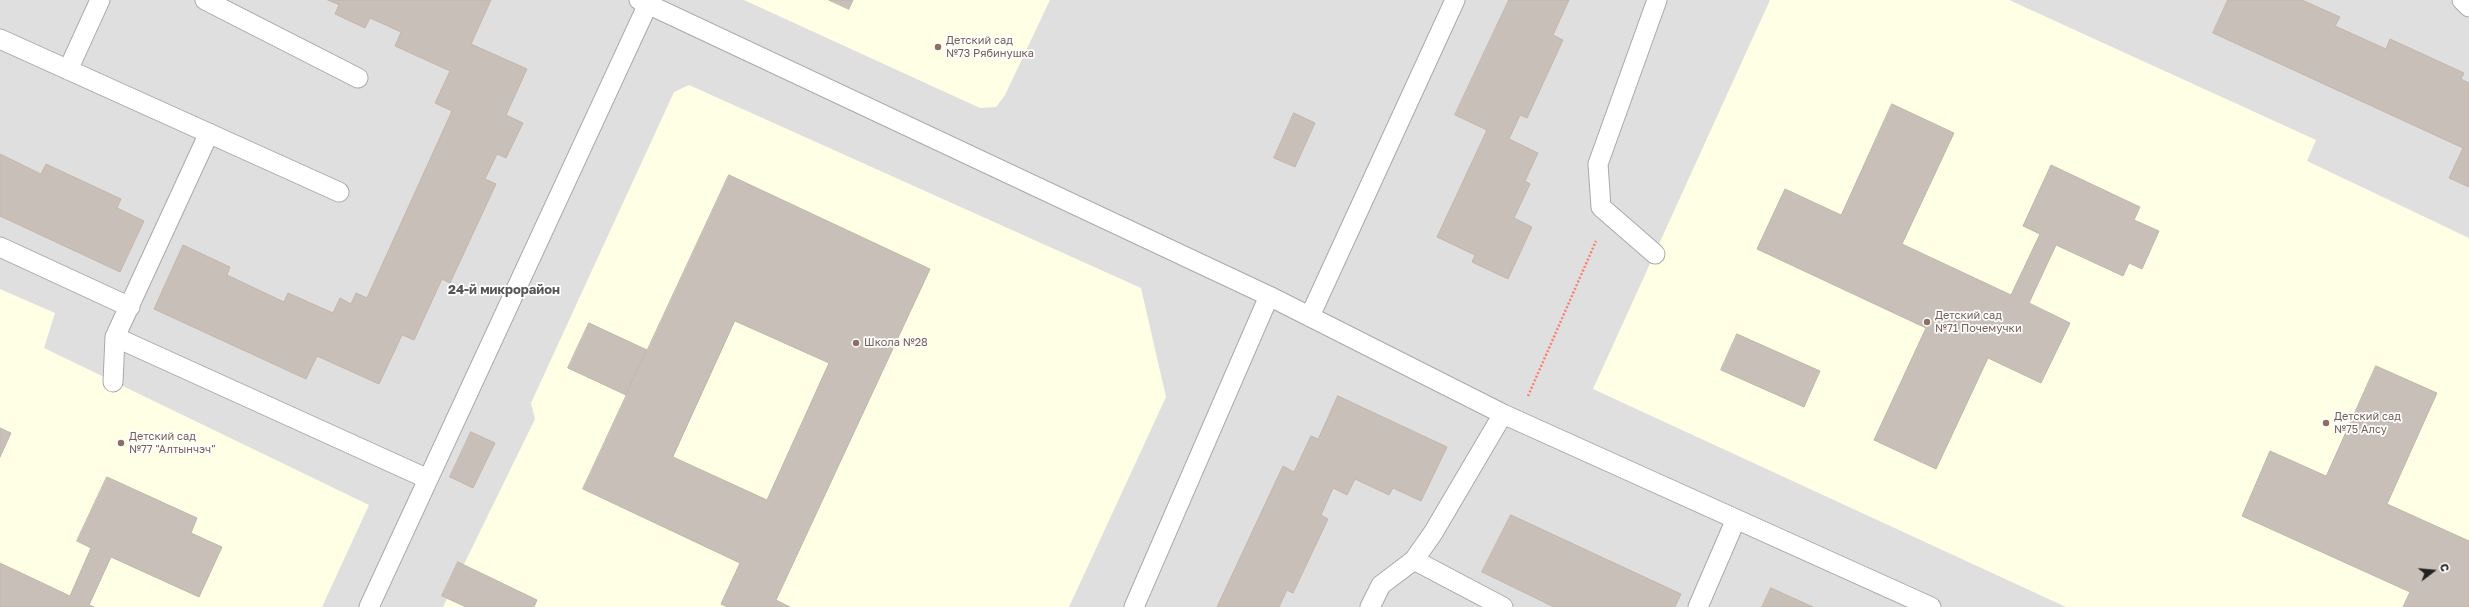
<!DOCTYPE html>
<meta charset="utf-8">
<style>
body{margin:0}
#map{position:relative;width:2469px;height:607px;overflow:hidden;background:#f2efe9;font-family:"Golos Text",sans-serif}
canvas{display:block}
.north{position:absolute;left:2413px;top:551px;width:40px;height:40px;-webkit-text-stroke:3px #fff;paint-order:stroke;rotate:74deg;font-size:11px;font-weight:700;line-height:16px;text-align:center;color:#222}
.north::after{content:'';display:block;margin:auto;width:14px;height:18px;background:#222;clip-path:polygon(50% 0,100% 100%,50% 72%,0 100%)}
</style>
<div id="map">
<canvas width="2469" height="607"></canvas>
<div class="north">С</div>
</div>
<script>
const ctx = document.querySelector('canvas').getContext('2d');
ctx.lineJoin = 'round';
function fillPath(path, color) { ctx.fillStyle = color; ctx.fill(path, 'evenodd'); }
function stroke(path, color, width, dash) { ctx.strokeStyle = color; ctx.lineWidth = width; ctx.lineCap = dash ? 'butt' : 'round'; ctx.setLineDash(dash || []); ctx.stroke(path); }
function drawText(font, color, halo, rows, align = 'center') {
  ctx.font = font + ' "Golos Text",sans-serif'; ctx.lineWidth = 3.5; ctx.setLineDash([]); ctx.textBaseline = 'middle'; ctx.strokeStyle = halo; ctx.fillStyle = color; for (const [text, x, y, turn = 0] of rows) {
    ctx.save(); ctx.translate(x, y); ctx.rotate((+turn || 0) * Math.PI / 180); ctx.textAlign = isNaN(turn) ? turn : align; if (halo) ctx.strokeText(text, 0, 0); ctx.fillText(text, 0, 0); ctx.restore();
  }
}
const residential = new Path2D(`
 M0,0h2469v607h-2469z`);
const education = new Path2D(`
 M744,0h306l-45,95 -9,12 -16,1z
 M1770,0h239l307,140 -9,21 162,77v369h-403l-473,-218z
 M689,85l452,203 25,109 -97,210h-626l92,-188 -4,-16 143,-311z
 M0,289l55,24 -11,35 325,157 -47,102h-322z`);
const building = new Path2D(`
 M328,0h163l-20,44 56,25 -21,46 17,8 -17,35 -9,-4 -12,25 11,5 -46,99 -8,-4 -28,61 -12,-5 -23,49 -62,-28 -11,23 -152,-70 29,-64 47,22 -3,8 57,27 4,-9 45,20 7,-15 11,6 5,-11 11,5 85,-187 -17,-8 15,-32 -55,-25 6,-14 -31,-14 -5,10 -30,-14 4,-9z
 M829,0h24l-4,9z
 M1509,0h60l-16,35 10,5 -36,78 -7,-3 -11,24 29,14 -13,28 5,3 -16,34 18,9 -24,52 -36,-17 3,-7 -38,-18 50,-107 -32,-15z
 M2228,0h74l38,17 -5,9 51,23 4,-10 74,34 -3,6 8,4v104l-20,-9 14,-30 -250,-115z
 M1892,104l62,29 -52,111 109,51 29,-61 -17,-8 28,-61 89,42 -6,13 25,11 -17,38 -13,-6 -6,13 -67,-31 -27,58 41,20 -29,60 -53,-25 -52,111 -62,-29 52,-112 -169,-79 28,-60 56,26z
 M1294,113l21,10 -20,44 -21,-9z
 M0,154l41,20 5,-10 75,35 -4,9 27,13 -24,51 -120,-56z
 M729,175l201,94 -154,331 14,7h-63l-6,-3 19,-41 -157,-74zM735,321l94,42 -62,137 -94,-43z
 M589,323l58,27 -21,45 -58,-27z
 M1737,334l83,37 -16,36 -83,-37z
 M2376,366l61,27 -50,111 82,37v66h-66l7,-15 -168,-76 28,-65 56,25z
 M1338,396l109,51 -26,54 -28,-13 -4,7 -34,-16 -8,16 -14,-7 -12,27 7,4 -35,74 -6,-3 -8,17h-62l66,-141 11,6 17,-36 7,3z
 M0,428l11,5 -11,24z
 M471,432l24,11 -22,45 -23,-11z
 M107,477l90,41 -6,15 31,14 -23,50 -88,-40 -22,48 5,2h-94v-44l70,33 21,-48 -14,-7z
 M1511,515l170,79 -6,13h-121l-72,-35z
 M458,562l79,38 -3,7h-68l-24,-11z
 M1771,588l42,19h-51z`);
const path = new Path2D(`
 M1528,396l68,-155`);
const lane = new Path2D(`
 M205,0l153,78
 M639,0l630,296 234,118 428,193
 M2462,0l7,7
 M0,39l339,153
 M68,70l32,-70
 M209,133l-94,204 313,142
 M0,247l130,60
 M1655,254l-54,-47 -3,-43 59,-164
 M1310,316l145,-316
 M113,382l2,-45
 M1414,560l89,47
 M369,607l279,-603
 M1134,607l135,-311
 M1370,607l11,-22 33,-25 19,-27 70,-119
 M1698,607l38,-88`);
const markers = [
 [938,47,4,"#8d6e63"],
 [1927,322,4,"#8d6e63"],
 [856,343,4,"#8d6e63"],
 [2326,423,4,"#8d6e63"],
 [121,443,4,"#8d6e63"]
];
const educationNames = [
 ["Детский сад",946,41],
 ["№73 Рябинушка",946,54],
 ["Детский сад",1935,316],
 ["№71 Почемучки",1935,329],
 ["Школа №28",864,343],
 ["Детский сад",2334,417],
 ["№75 Алсу",2334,430],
 ["Детский сад",129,437],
 ["№77 \"Алтынчэч\"",129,450]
];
const quarterNames = [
 ["24-й микрорайон",504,290]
];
fillPath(residential, '#e0dfdf');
fillPath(education, '#ffffe5');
fillPath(building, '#c7bfb8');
stroke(building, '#c4b6ab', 1);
stroke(lane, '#a9a9a9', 21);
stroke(path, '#fa8072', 2.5, [2, 2]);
stroke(lane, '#fff', 19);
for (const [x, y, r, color] of markers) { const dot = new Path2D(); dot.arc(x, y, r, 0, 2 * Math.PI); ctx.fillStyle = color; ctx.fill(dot); stroke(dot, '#fff', 1.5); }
drawText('11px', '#785e54', '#fff', educationNames, 'left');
drawText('bold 13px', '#555', '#fff', quarterNames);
</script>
